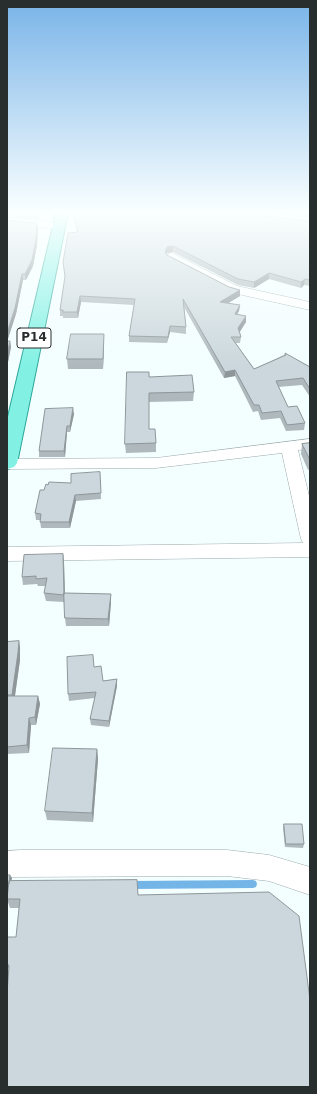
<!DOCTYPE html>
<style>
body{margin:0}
#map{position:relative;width:317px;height:1094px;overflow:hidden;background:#f3feff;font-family:"DejaVu Sans",sans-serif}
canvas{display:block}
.frame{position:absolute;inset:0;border:8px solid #282e2e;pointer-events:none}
</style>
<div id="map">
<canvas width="317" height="1094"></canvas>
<div class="frame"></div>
</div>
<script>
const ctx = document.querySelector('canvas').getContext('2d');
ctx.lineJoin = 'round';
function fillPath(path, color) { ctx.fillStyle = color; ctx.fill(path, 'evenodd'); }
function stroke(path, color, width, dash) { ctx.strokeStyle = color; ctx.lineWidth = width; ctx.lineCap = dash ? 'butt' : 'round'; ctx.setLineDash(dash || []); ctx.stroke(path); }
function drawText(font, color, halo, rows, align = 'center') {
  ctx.font = font + ' "DejaVu Sans",sans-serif'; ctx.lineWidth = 3; ctx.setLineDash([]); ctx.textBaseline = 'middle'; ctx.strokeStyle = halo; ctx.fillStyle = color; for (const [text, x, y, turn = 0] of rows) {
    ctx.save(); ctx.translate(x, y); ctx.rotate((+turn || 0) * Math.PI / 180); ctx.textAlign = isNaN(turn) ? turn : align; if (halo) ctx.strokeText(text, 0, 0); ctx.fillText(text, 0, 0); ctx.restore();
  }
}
const stream = new Path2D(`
 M253,880l3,1 1,3 -1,3 -3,1 -122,1 -3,-1 -1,-3 1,-3 3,-1z`);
const minor = new Path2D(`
 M7,218l51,5 6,3 -6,3 -51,-5z
 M172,253l65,33 73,16v8l-81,-18 -61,-32 -2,-3 2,-3z
 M310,439v10l-12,1 12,50v57l-303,4v-14l296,-4 -2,-4 -19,-86 -126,15 -149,1v-10l149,-1z
 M21,850h206l42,5 41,12v28l-41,-14 -42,-5 -220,1v-26z`);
const major = new Path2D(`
 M56,213h12l-51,250 -3,4 -7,2v-48z`);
const wall = new Path2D(`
 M7,213h33l-2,7 -31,-3z
 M273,213h37v5z
 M7,220l31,9 -1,16 -4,21 -7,14h-3l-7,34 -9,27h3l1,6 -4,20z
 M75,221h235v65l-6,-1 -3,3 -32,-9 -15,9 -16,-3 -65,-33 -6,1 -1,1 1,1 73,41 -12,7 12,2 -1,6 -2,3 9,2v6l-6,10 1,5 -1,6h-4l18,26 30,-14 1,-2 25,14v30l-8,-12 -24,2 10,20 17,16 -1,7 -18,1 -6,-13 -19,2 -3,-9 -5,1 -18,-36 -11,2 -40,-71 2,20v7l-16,-2 -3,11 -38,-1v-6l5,-31 -53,-3 -3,16h-15v-2h-3v-6l5,-32 -2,-16 14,-30z
 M104,334v10l-1,25h-35l-1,-10z
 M149,377l45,15 -1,9 -44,1v27l7,14v9l-30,1 -1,-9z
 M74,414l-4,18h-3l-2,25h-26v-6z
 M310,443v26l-2,1 -7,-16 1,-10z
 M100,472l1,27 -25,2 -6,27h-29l-1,-8h-4l-1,-7 9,-23 4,-5 23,-2z
 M63,554l1,8 1,31 46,1v8l-2,24h-43l-1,-8 -1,-16 -18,-1 -2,-8 2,-7h-8l-1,-2 -14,1 -1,-8z
 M19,641l1,7v12l-5,36h23l2,8 -4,21h-5l-2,28 -22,1v-112z
 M94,667l9,14 14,-2v7l-8,41 -18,-2 -1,-6 5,-21 -26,3 -1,-7z
 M97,749l1,10 -5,63 -46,-2 -2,-9z
 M284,824l20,20 -1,4 -18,-1 -2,-19z
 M7,875l5,3 -1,3 126,-1 -128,89 -2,-3v-29h9l3,-29h-9l-3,-9 1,-11h-1z`);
const shadedWall = new Path2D(`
 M38,213h2l-2,7z
 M37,223l1,6 -1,16 -4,21 -7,14 -1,-6z
 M173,246v6l-6,1 -2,5v-6l2,-5z
 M269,273v6l-15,9v-6z
 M22,274l1,6 -7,34 -9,28v-9z
 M305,279l-1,6 -3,3v-6z
 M240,290v6l-20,12v-6z
 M80,296l1,6 -3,16 -1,-6z
 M240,305l-1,6 -5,9 1,-6z
 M246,316v6l-8,12v-6z
 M170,326v6l-3,11 1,-6z
 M104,334v10l-1,25v-10z
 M10,341l1,6 -4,20v-12z
 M235,370v6l-11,2 1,-6z
 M73,408l1,6 -4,18v-6z
 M67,426v6l-2,25 -1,-6z
 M75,495l1,6 -6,27 -1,-6z
 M63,554l1,8 1,40 -1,-7z
 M111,594v8l-2,24 -1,-7z
 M19,641l1,7v12l-6,42 -2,-7z
 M117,679v7l-8,41v-6z
 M38,696l2,8 -4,21 -1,-8z
 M29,718l2,7 -2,28 -2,-8z
 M97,749l1,10 -5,63 -1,-9z
 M10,875l2,3 -2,10 -1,-4z`);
const building = new Path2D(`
 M75,213h162l73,8v59l-5,-1 -4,3 -32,-9 -15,9 -16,-3 -65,-33 -6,1 -2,5 2,3 62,32 11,3 -20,12 20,3 -5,9 11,2 -8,12 3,9h-10l23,32 32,-14 -1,-2 25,14v22l-7,-11 -27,3 12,26 9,-1 8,17 -18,2 -6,-14 -19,2 -3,-8h-5l-19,-35 -10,2 -42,-73 3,28 -16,-1 -2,11 -39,-1 6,-37 -55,-3 -3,16h-14v-2h-3l5,-34 -2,-14 5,-29 10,-1 -3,-11z
 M7,220l30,3 -1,16 -4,21 -7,14h-3l-7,34 -8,25z
 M71,334h33l-1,25h-36z
 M7,341h3l-3,14z
 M127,372h22v5l43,-2 2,17 -45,1v36h6l1,14 -31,1z
 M73,408l-3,18h-3l-3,25h-25l6,-42z
 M310,443v17l-8,-16z
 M100,472l1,21 -26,2 -6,27h-29l1,-8 -6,-1 5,-23h4l2,-6 2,1 1,-3 22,1v-9z
 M63,554l1,41 -20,-2 3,-15 -11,1v-3l-14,1 2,-22z
 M64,593l47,1 -3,25 -43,-1z
 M19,641l-1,12 -6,42h-5v-53z
 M93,655l1,12 7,-1 2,15 14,-2 -8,42 -19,-2 6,-27 -28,2 -1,-37z
 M7,696h31l-3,21 -6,1 -2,27 -20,2z
 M53,748l44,1 -5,64 -47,-2z
 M284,824h18l2,20h-18z
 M7,875h3l-1,9h-2z
 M137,880l1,15 131,-3 30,24 11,84v87h-303v-94l2,-27 -2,-3v-26h9l4,-38h-13l2,-18z`);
const shields = [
 [34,338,34]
];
const shieldNames = [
 ["P14",34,338]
];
fillPath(stream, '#74b5e8');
stroke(minor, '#9ca9aa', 1);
stroke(major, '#2ca699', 2);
fillPath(minor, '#fff');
fillPath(major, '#82f1e4');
fillPath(wall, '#afb9bd');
fillPath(shadedWall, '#8e969a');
fillPath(building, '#cbd7dc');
stroke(building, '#8e969a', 1);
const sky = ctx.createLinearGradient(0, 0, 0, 366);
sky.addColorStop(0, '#79b4e8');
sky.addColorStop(0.58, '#faffff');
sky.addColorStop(1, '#faffff00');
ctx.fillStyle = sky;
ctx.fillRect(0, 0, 317, 366);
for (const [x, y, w] of shields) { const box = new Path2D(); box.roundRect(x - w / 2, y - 10, w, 20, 3); ctx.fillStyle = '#fff'; ctx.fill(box); stroke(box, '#282e2e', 1); }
drawText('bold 12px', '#282e2e', null, shieldNames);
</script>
